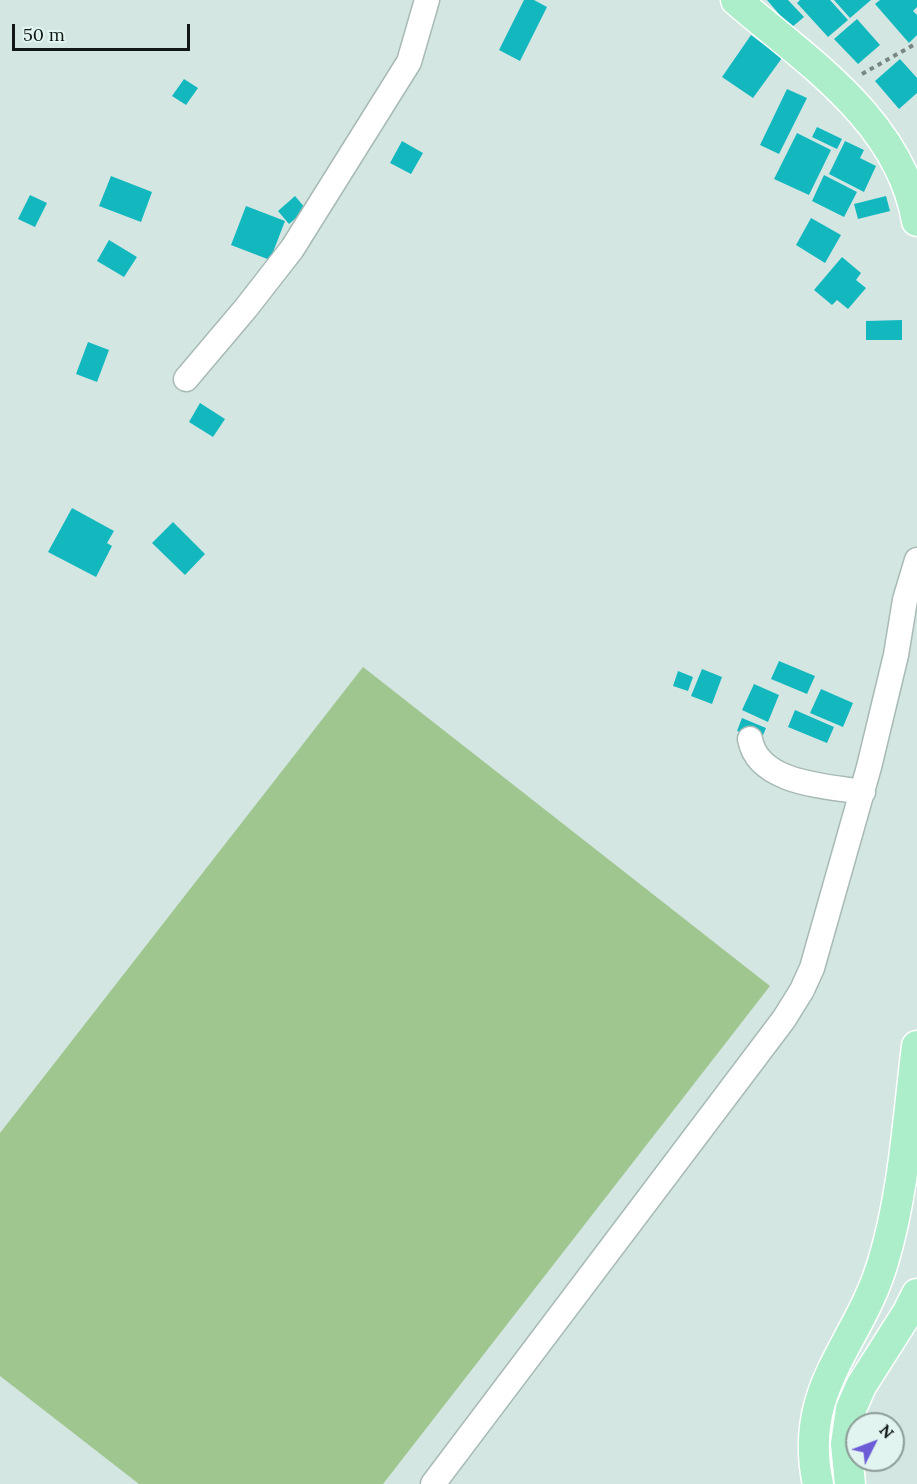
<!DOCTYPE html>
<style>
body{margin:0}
#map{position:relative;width:917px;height:1484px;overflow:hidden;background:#d3e6e2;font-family:Lora,serif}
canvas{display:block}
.north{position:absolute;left:845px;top:1412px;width:60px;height:60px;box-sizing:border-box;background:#e1f4ef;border:2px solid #8d9c98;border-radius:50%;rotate:48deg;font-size:16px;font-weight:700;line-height:24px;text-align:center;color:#101715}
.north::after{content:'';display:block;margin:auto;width:21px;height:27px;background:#6c5dd7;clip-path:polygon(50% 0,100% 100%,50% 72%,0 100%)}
.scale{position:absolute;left:12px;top:24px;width:178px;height:27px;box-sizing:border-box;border:3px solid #101715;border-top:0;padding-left:8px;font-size:18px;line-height:21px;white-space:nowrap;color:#101715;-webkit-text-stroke:4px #e1f4ef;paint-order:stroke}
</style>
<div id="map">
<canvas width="917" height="1484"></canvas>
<div class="north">N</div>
<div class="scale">50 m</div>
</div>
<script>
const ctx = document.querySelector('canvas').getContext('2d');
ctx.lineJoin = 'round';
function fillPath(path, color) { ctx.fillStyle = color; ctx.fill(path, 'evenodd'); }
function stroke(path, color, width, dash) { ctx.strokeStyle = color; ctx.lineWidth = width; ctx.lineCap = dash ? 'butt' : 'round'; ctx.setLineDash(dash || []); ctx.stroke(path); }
const green = new Path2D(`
 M363,667l407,319 -387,498h-244l-139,-108v-243z`);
const building = new Path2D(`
 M524,0h10l13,7 -27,54 -21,-11z
 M767,0h21l16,17 -13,11z
 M800,0h30l18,20 -20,17 -31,-34z
 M834,0h37l-21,18z
 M880,0h37v7l-4,4 4,4v20l-8,8 -34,-39z
 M857,19l23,26 -22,19 -24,-25z
 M751,35l31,23 -29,40 -31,-21z
 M900,59l17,19v15l-18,16 -24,-28z
 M184,79l14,9 -12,17 -14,-9z
 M787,89l20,9 -28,56 -19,-9z
 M817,127l25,12 -5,10 -25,-12z
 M797,133l34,17 -22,45 -35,-16z
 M402,141l21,12 -12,21 -21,-11z
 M845,141l19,9 -4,8 16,8 -12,26 -35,-18z
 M824,175l33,17 -13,25 -32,-16z
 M111,176l41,16 -11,30 -42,-16z
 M30,195l17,8 -12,24 -17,-8z
 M295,196l11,13 -17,15 -11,-13z
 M886,196l4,15 -32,8 -4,-15z
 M246,206l39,15 -15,39 -39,-15z
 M811,218l30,17 -16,28 -29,-18z
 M109,240l28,17 -13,20 -27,-16z
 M842,257l19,16 -5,7 10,8 -18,21 -11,-9 -5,5 -18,-15z
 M902,320v20h-36v-19z
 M88,342l21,8 -12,32 -21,-8z
 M200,403l25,16 -12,18 -24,-15z
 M72,508l42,23 -7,12 5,3 -16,31 -48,-25z
 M173,522l32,32 -20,21 -33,-32z
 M779,661l36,15 -8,18 -36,-15z
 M702,669l20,8 -10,27 -21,-8z
 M678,671l15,6 -5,14 -15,-5z
 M754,684l25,11 -11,27 -26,-12z
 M821,689l32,14 -10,24 -33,-14z
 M795,710l39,17 -7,16 -39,-16z
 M742,718l24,10 -5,12 -24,-9z`);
const path = new Path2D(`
 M862,74l55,-31`);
const minor = new Path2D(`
 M186,379l60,-71 46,-59 117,-187 18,-62
 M750,739c8,45 76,47 113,53
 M433,1484l351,-465 18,-29 10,-22 57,-201 27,-112 9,-55 12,-40`);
const major = new Path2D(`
 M736,0c71,61 164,121 181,221
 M818,1484c-21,-96 41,-140 65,-222 21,-69 25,-144 34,-216
 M850,1484l-4,-40 5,-35 10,-23 47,-74 9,-18`);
fillPath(green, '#a0c68f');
fillPath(building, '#13b8bf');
stroke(minor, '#a8bab6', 27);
stroke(major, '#fff', 33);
stroke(path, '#798683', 4, [4.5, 4.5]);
stroke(minor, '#fff', 24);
stroke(major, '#adeeca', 30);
</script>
